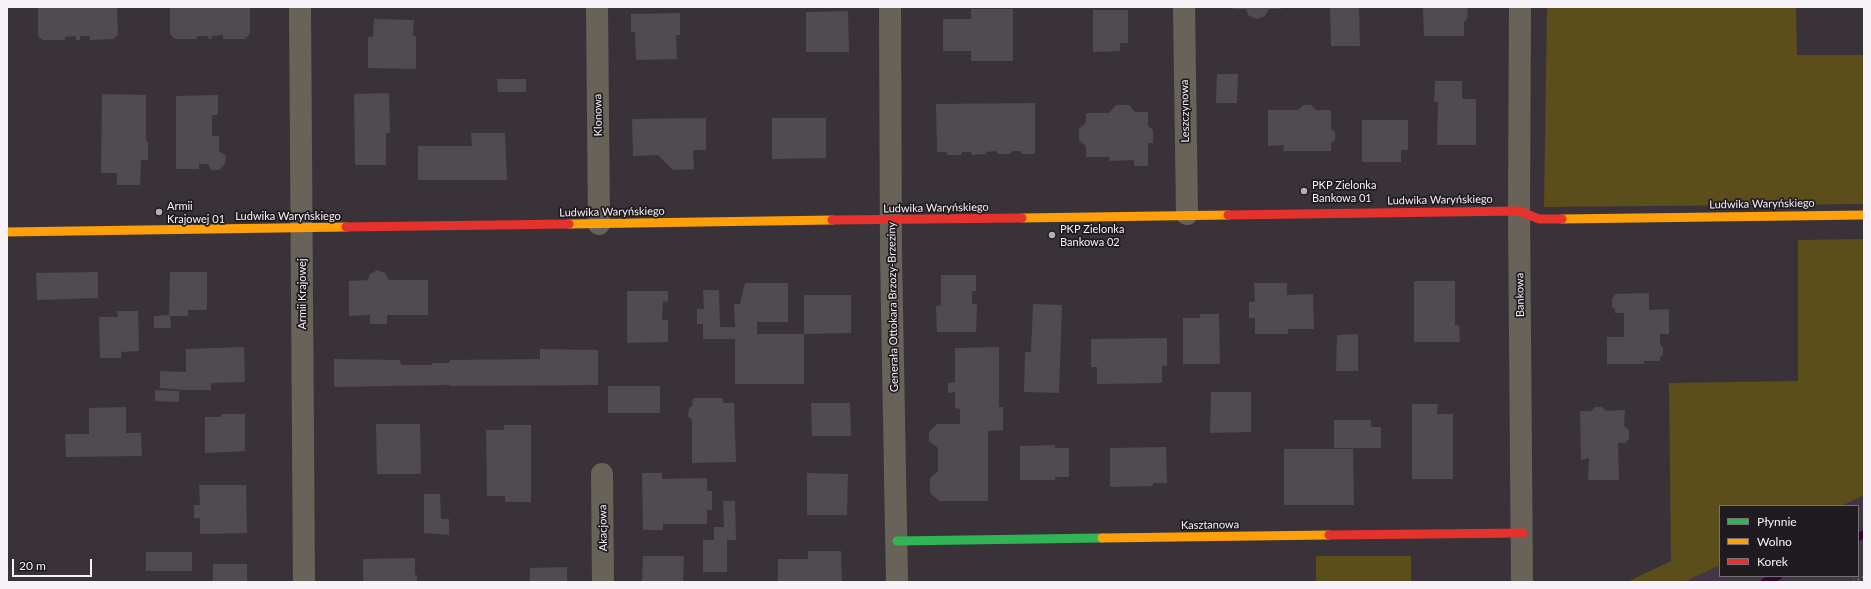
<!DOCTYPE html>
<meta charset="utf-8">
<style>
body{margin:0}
#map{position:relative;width:1871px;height:589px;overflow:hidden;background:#393339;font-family:Lato,sans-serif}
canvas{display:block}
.frame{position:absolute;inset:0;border:8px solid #f7f1f8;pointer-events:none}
.legend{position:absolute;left:1719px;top:505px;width:140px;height:72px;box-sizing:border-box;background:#1f1b1f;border:1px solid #757176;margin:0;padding:5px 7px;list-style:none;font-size:12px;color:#f7f1f8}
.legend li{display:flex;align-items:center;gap:8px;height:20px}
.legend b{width:20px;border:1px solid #757176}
.scale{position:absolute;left:12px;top:559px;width:80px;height:18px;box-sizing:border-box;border:2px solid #f7f1f8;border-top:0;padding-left:5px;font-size:12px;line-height:14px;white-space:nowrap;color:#f7f1f8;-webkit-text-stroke:3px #1f1b1f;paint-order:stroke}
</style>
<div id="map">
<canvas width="1871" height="589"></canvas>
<div class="frame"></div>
<ul class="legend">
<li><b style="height:5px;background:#30b455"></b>Płynnie</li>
<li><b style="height:5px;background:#ff9f0a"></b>Wolno</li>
<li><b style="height:5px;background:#e5322d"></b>Korek</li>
</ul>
<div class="scale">20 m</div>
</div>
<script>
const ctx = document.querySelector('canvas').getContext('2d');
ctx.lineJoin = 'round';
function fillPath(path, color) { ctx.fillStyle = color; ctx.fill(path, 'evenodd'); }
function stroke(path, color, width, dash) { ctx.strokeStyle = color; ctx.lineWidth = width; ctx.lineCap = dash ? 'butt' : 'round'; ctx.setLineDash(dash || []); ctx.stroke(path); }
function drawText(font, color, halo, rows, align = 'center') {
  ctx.font = font + ' Lato,sans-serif'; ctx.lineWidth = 3.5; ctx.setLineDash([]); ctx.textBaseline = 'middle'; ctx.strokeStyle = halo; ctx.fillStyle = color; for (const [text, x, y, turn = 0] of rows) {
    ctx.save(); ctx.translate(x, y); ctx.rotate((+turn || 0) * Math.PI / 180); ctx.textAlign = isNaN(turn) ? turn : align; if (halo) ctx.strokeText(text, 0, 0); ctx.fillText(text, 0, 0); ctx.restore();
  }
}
const built = new Path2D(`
 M1864,495v87h-180l36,-17v11h138v-70h-17z`);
const green = new Path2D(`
 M1547,7h249l1,48h67v149l-320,3z
 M1864,239v256l-23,11h-121v59l-36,17h-57l44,-21 -2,-178 129,-2v-141z
 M1316,556h95v26h-95z`);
const stream = new Path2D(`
 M1858,537l6,-3
 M1765,582l13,-6`);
const building = new Path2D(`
 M38,7h79l1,28 -5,4 -23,1v-4h-10v4h-4v-4l-11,1v3h-22l-5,-4z
 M170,7h80v27l-5,5h-22v-4l-12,1 1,3h-3l-1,-3h-11v3h-22l-5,-5z
 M1233,7h48v2h-12l-4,7 -8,3 -9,-4 -2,-6h-13z
 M1330,7h29l1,39h-29z
 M1423,7h45l-1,12 -3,3v14h-40z
 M971,9h42v52h-42v-10h-28v-32h28z
 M1093,10h35v33h-8v8l-27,1z
 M848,11l1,41h-43v-40z
 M680,13v22h-4l1,24 -41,1 -1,-28h-4v-18z
 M374,19l40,1 -1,16h3v33l-48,-1v-31h5z
 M1217,74h21l-1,29h-21z
 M497,79h29v13h-28z
 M1435,81h27v18h14v46h-39l1,-43h-4z
 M389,93l1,40h-4v32h-31l-1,-71z
 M102,94l44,1v46h2v19h-7l-1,25h-23v-12h-16z
 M218,95v20h-6v21h7v15l7,5 -1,8 -6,6h-8l-3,-6h-9v5h-23v-73z
 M1035,103v51h-14v-3h-9l-1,3h-14v-3l-11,1v2l-14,1 -1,-3h-9v3h-15v-3h-10l-1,-48z
 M1116,105h13l6,7h13v14l5,4v13h-5v23h-14v-6l-25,1 1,-4h-24v-11l-7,-6v-11l7,-7v-9h23z
 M1304,105h7l5,5h15v19l4,3v8l-4,3v8h-48l1,-6 -16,1v-36h30z
 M706,118v32h-13l1,19 -21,1 -15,-15 -25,1 -1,-37z
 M772,118h54v40l-54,1z
 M1362,120h46v30h-7v12h-39z
 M471,133h34l2,47h-89v-34h54z
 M377,270l8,3 4,7h39v35h-41v9h-17v-9l-21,1v-35l19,-1 2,-6z
 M98,272v26l-61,2 -1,-27z
 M170,272h37v38h-19v6h-18l1,12h-17v-12l15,-1z
 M941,275h35v16h-4v13h5l-1,28h-39l-1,-26 5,-1z
 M1414,281h41v45l4,-1 1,17h-46z
 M745,283h43v39h-31v12h47v50h-69v-45h-32v-15h-6v-15h7l-1,-19h16l1,37h15l-1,-23h6z
 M1254,283h33v12l26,-1 1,35h-26v5h-33v-16h-6v-16h6z
 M627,291h41v11l-5,-1 -1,19h6v22l-41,1z
 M1649,293v17l20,-1v25h-9v11l3,2v8l-3,2v4h-16v3h-37v-27h17v-24h-9v-4l-3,-2v-8l3,-5z
 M804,295h47v38l-47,1z
 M1033,304l29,1 -3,88 -35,-1 1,-40h6z
 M117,311h21l1,40 -18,1v6h-21l-1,-41h19z
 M1200,314h19l1,50h-37v-46h17z
 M1358,334v37h-22l1,-36z
 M1167,338v28h-5v17l-65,1v-17h-6v-28z
 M244,347l1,35 -34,1v7h-25l-26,-2v-17l26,1v-23z
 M999,347v60h4v23l-15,1v70h-49l-9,-8v-15l8,-7v-23l-9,-7v-9l8,-8h23v-15l-5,-1v-16l-7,1v-10l7,-1v-34z
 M540,349l58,1v35l-148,1v-1l-116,2v-28l66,1 1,5h31v-2h18v-3l90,-1z
 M608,386h52v27h-52z
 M155,390l24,1v11l-24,-1z
 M1211,392h40v40l-41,1z
 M693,398h30v5h11l2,59 -44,1v-44l-4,-2 1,-9 3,-2z
 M811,403h39l1,33h-39z
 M1412,404h26l-1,10h16v65h-41z
 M126,407v26h15l1,23 -76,1 -1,-23h24v-26z
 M1595,407h7l4,4 19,-1 -1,16 5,4v9l-4,4h-7l1,37h-31l1,-22 -8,2 -1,-49h11z
 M221,414h24v37l-40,2v-36h16z
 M1334,420h37v7h10v21h-47z
 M376,424h44l1,50h-44z
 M504,425h27v77h-26v-6h-18l-1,-66h18z
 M1055,445v3h14v29h-14v3h-35v-34z
 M1166,447l1,36h-14v3l-43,1v-39z
 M1284,449h69l1,56h-70z
 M642,473h20v6l45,-1v13h5v19h-5v14h-44v6h-20z
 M807,473l41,1 -1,41h-40z
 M199,485h47l1,48 -47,1v-16h-6v-13h6z
 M424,494h16l1,25h8v16l-25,-2z
 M723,501h12l1,39h-9v32h-24v-32h11v-13h10z
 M808,551h33l1,31 -64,-1v-22h30z
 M146,552h46v19h-46z
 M643,556h41l-1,26h-41z
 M415,558v17h2v7h-54v-23z
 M213,564h34v18h-34z
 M567,567v15h-37v-14z`);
const path = new Path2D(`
 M1853,582l11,-5`);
const street = new Path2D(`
 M300,7l4,575
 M597,7l2,217
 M890,7l1,247 6,328
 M1184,7l3,207
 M1520,7l-1,204 3,371
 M602,474l1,108`);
const fast = new Path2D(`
 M897,541l205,-3`);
const slow = new Path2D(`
 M1022,218l206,-3
 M1562,219l302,-4
 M569,224l263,-4
 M7,232l339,-5
 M1102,538l227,-3`);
const jam = new Path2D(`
 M1228,215l291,-4 20,8h23
 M832,220l190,-2
 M346,227l223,-3
 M1329,535l194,-2`);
const markers = [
 [1304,191,4,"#b4aeb5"],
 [159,212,4,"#b4aeb5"],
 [1052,235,4,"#b4aeb5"]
];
const streetNames = [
 ["Leszczynowa",1185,111,-91],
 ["Klonowa",598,115,-91],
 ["Ludwika Waryńskiego",1440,200,-1],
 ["Ludwika Waryńskiego",1762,204,-1],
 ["Ludwika Waryńskiego",936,208,-1],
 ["Ludwika Waryńskiego",612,212,-1],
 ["Ludwika Waryńskiego",288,216],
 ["Armii Krajowej",302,294,-90],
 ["Bankowa",1520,295,-91],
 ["Generała Ottokara Brzozy-Brzeziny",893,307,-91],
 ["Kasztanowa",1210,525,-1],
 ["Akacjowa",603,528,-91]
];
const poiNames = [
 ["PKP Zielonka",1312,185],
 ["Bankowa 01",1312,198],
 ["Armii",167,206],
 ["Krajowej 01",167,219],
 ["PKP Zielonka",1060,229],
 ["Bankowa 02",1060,242]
];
fillPath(built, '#433644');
fillPath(green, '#5b4e1a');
stroke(stream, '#310634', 8);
fillPath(building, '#504b50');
stroke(path, '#6d6966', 2.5, [2, 3]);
stroke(street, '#676358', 22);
stroke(fast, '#30b455', 9);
stroke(slow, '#ff9f0a', 9);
stroke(jam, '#e5322d', 9);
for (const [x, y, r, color] of markers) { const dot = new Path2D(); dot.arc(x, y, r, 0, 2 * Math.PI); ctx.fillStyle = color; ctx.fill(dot); stroke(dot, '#1f1b1f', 1.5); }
drawText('11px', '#f7f1f8', '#1f1b1f', streetNames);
drawText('11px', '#f7f1f8', '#1f1b1f', poiNames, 'left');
</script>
